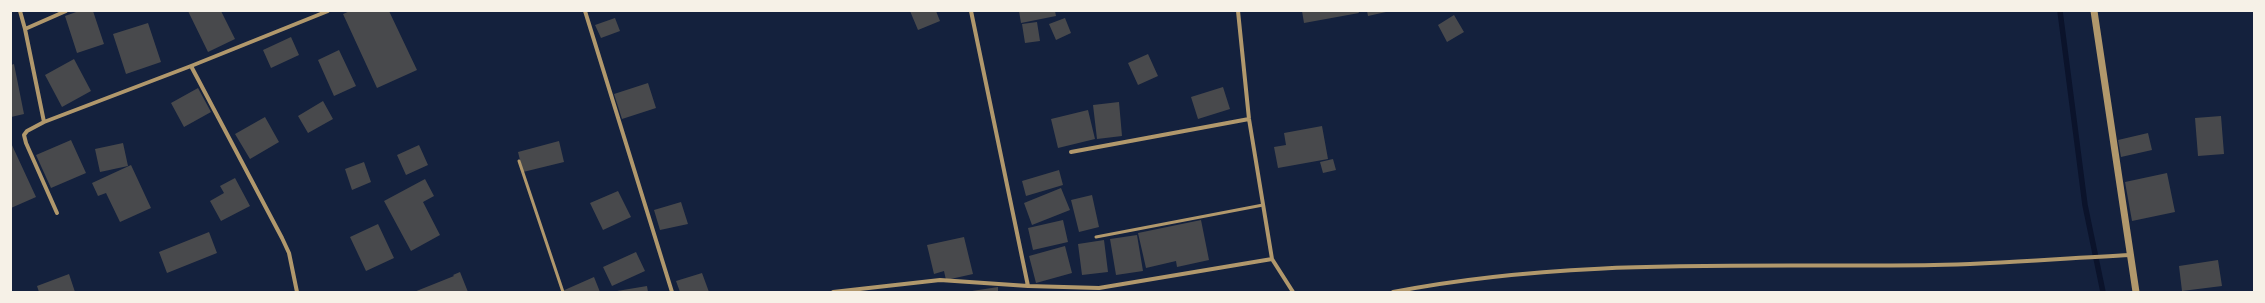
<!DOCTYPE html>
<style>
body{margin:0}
#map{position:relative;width:2265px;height:303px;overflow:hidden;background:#14213d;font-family:"Source Sans 3",sans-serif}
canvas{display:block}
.frame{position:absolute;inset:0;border:12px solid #f6f1e7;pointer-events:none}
</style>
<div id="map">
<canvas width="2265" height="303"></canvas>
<div class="frame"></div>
</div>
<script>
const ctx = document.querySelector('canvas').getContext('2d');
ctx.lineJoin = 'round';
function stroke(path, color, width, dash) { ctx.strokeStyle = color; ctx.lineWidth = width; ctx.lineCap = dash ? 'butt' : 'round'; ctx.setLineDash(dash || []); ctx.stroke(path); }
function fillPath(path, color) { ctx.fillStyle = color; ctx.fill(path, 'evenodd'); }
const stream = new Path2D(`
 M2060,11l25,194 18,87`);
const building = new Path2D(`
 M79,11h14l11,33 -27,9 -12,-37z
 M188,11h33l14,28 -27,13z
 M350,11h39l28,59 -40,18 -34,-74z
 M910,11h26l4,10 -22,9z
 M1019,11h36l1,5 -35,7z
 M1302,11h56l1,2 -55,10z
 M1367,11h19v1l-18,4z
 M1454,15l10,17 -17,10 -9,-17z
 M615,18l5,13 -19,7 -6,-13z
 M1065,18l6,15 -15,7 -7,-16z
 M1037,22l3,19 -15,2 -3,-19z
 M148,23l13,39 -35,12 -13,-40z
 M291,37l8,18 -28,13 -8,-18z
 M339,50l17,36 -22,10 -16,-36z
 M1148,54l10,22 -20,9 -10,-22z
 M74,59l17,32 -29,16 -17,-32z
 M14,64l10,50 -13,3v-52z
 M648,83l8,25 -34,11 -8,-25z
 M1223,87l7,22 -32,10 -7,-22z
 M198,88l13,24 -27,15 -13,-24z
 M323,101l10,18 -25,14 -10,-17z
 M1119,102l3,34 -25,3 -4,-34z
 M1088,110l7,29 -37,9 -7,-29z
 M2221,116l3,38 -26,2 -3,-38z
 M265,117l14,25 -29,17 -15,-25z
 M1322,126l6,33 -50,9 -4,-21 12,-2 -2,-12z
 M2148,133l4,17 -31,7 -3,-17z
 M71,140l15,33 -35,15 -15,-33z
 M559,141l5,21 -41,10 -5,-20z
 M11,143l25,54 -25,11z
 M123,143l5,23 -28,6 -5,-23z
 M419,145l9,20 -22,10 -9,-20z
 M1333,159l3,11 -13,3 -3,-11z
 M364,162l7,20 -19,8 -7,-21z
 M131,165l20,43 -31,14 -14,-29 -8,3 -6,-13z
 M1059,170l4,15 -37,11 -4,-15z
 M2167,173l8,39 -43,9 -7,-39z
 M235,178l15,28 -29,15 -11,-20 14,-8 -4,-7z
 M425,179l9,17 -11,6 17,33 -29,16 -27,-50z
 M1061,188l9,22 -38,15 -8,-22z
 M618,191l13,26 -28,13 -13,-27z
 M1092,195l7,32 -20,5 -8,-32z
 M681,202l7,22 -28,6 -6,-20z
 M1063,220l5,22 -35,8 -5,-22z
 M1201,220l8,40 -32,7 -1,-6 -30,7 -8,-35z
 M378,224l16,34 -28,13 -16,-34z
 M209,232l8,21 -50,20 -8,-21z
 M1137,235l6,36 -27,4 -6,-36z
 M964,237l9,37 -27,6 -2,-9 -10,3 -7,-29z
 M1104,240l4,32 -26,3 -4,-31z
 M1065,246l7,27 -36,10 -7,-27z
 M636,252l9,19 -33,15 -9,-19z
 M2218,260l4,26 -40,5 -3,-25z
 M460,272l8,20h-54l40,-16 -1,-1z
 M702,273l7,19h-29l-4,-11z
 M69,274l6,18h-36l-2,-6z
 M594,277l6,15h-40z
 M647,286l1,6h-31v-1z
 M998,287v5h-26v-1z`);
const service = new Path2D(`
 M519,161l44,131
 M1096,237l167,-32`);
const minor = new Path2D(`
 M20,11l5,18
 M585,11l87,281
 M971,11l57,275
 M1238,11l11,108 23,140 21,33
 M191,66l91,172 7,15 8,39
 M44,122l-19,-93 41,-18
 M1071,152l178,-33
 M57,213l-31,-70 -2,-8 3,-4 17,-9 147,-56 137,-55
 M833,292l107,-12 88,6 71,2 173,-29
 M1393,292c178,-35 360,-24 541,-27 65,-1 131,-7 197,-10`);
const tertiary = new Path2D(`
 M2094,11l42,281`);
stroke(stream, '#0b132b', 5.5);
fillPath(building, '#48494c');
stroke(service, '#b1986c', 3);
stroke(minor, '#b1986c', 4);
stroke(tertiary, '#b1986c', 7);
</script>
